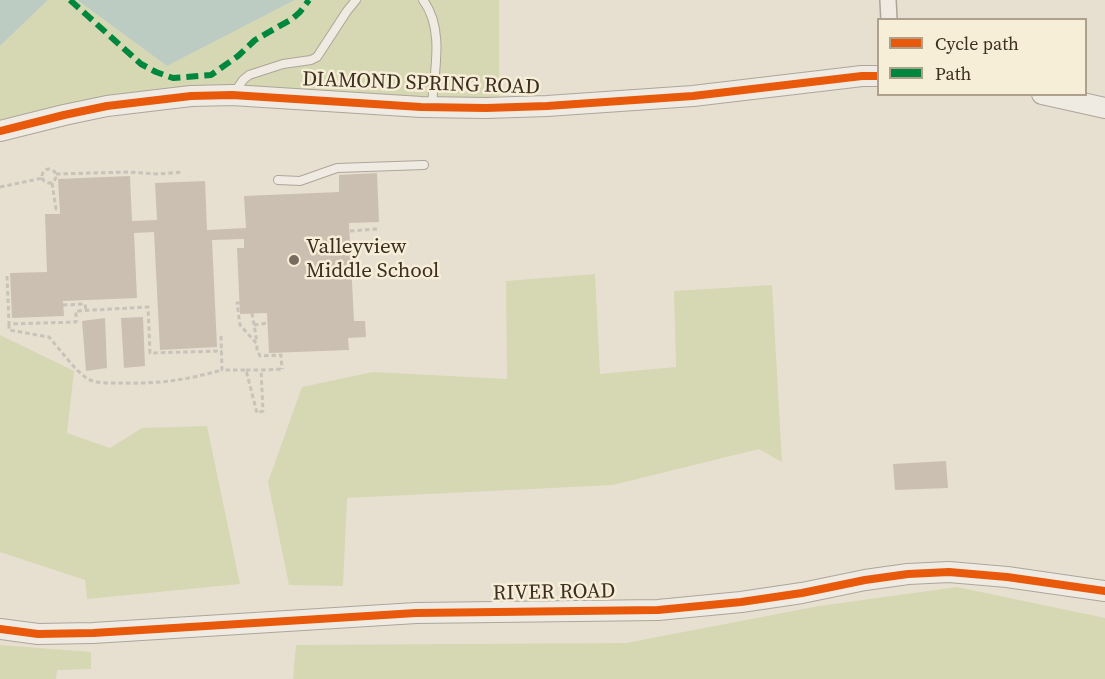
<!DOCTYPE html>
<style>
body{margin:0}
#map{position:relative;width:1105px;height:679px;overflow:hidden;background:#e7e0d1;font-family:"Source Serif 4",serif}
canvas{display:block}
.legend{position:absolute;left:877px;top:18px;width:210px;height:78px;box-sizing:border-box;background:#f7eed8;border:2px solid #ada18e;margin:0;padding:8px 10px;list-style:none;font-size:18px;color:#3d2e20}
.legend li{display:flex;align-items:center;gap:12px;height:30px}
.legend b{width:30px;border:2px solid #ada18e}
</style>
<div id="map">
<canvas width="1105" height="679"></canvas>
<ul class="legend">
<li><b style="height:8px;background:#e8590c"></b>Cycle path</li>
<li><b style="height:8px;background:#00873e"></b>Path</li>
</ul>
</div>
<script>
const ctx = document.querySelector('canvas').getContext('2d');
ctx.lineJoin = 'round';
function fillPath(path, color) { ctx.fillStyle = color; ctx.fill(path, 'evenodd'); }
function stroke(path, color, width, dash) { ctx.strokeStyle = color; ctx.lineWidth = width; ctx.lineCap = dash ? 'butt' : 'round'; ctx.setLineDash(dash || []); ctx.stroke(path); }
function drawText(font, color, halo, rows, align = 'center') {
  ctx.font = font + ' "Source Serif 4",serif'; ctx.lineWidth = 5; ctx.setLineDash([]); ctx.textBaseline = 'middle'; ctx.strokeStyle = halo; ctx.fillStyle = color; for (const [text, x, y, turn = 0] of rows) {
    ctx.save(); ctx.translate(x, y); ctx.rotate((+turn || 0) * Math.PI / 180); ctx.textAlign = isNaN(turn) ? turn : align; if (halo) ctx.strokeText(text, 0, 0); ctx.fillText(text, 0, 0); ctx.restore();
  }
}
const green = new Path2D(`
 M48,0h29l90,66 128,-66h204v111l-318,-13 -181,44v-96z
 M595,274l5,100 76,-7 -2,-76 98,-6 10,177 -23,-13 -146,36 -266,13 -4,88 -54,-1 -21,-103 34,-95 71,-15 134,7 -1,-98z
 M0,335l74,36 -7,62 43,15 32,-20 65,-2 33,158 -153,15 -2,-19 -85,-28z
 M957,587l148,31v61h-812l3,-34 330,-2 193,-37z
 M0,645l91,7v17l-34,1 -1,9h-56z`);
const water = new Path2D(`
 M0,0h48l-48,46z
 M77,0h218l-128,66z`);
const building = new Path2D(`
 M377,173l2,49 -30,1 5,98h11l1,16 -18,1 1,12 -80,3 -2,-40 -27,1 -3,-66h7v-9l-32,1 5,107 -57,3 -6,-118 -20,1 3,65 -74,3 1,15 -52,2 -2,-45 37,-1 -2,-58h15l-2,-35 72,-3 2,45 25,-1 -2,-37 50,-2 2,49 39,-2 -2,-32 95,-4v-17z
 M143,317l2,49 -21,2 -3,-50z
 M105,318l2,50 -21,3 -4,-50z
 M946,461l2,27 -53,2 -2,-26z`);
const path = new Path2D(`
 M42 176a7 7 0 1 1 14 0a7 7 0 1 1-14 0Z
 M56,174l73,-2 29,2 25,-2
 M52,183l4,26 3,-1
 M0,187l43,-9
 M350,231l27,-2
 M7,276l2,48 67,-2v-11l72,-4 2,46 72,-2
 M240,303h-3l3,22 17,19v6l3,6 21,-1 1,14
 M63,305l22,-1 1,6
 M252,313l5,29
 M9,324v6l40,7c10,11 28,37 41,43 10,4 22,3 32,3 38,1 64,-3 100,-13
 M254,325l14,-2
 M221,336l1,34h24l11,43 6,-2 -2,-41 23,-1
 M246,370h15`);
const service = new Path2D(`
 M423,0c22,29 11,72 9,105
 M234,93l9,-13 6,-5 34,-11 28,-4 6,-3 30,-46 9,-11
 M278,180l22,1 37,-13 87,-3`);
const minor = new Path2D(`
 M888,0l1,20`);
const tertiary = new Path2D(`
 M1042,94l63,14
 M0,131l64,-16 43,-9 84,-10 41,-1 189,12 65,1 61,-2 146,-10 169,-20h16
 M0,629l38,5 55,-1 323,-20 242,-3 83,-8 61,-9 63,-13 43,-6 41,-2 58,5 98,14`);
const quiet = new Path2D(`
 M70,0l71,64 15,8 17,6 38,-3 27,-19 17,-16 37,-21 8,-7 9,-12`);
const cycleway = new Path2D(`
 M0,131l64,-16 43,-9 84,-10 41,-1 189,12 65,1 61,-2 146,-10 169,-20h16
 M0,629l38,5 55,-1 323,-20 242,-3 83,-8 61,-9 63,-13 43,-6 41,-2 58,5 98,14`);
const markers = [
 [294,260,6,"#786c5e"]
];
const streetNames = [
 ["DIAMOND SPRING ROAD",421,84,2],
 ["RIVER ROAD",554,593,-1]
];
const poiNames = [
 ["Valleyview",306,248],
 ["Middle School",306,272]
];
fillPath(green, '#d6d7b3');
fillPath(water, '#bcccc2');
fillPath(building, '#cbbfb2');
stroke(service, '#ada599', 10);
stroke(minor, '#ada599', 18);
stroke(tertiary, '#ada599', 22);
stroke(path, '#c8c2b9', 3, [4.5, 3]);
stroke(service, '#efebe3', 8);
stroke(minor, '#efebe3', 15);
stroke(tertiary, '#efebe3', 20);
stroke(quiet, '#00873e', 6, [12, 6]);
stroke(cycleway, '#e8590c', 8);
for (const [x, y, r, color] of markers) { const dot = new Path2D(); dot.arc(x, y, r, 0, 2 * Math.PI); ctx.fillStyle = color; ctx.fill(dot); stroke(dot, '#f7eed8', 2); }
drawText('21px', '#3d2e20', '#f7eed8', streetNames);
drawText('21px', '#3d2e20', '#f7eed8', poiNames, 'left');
</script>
